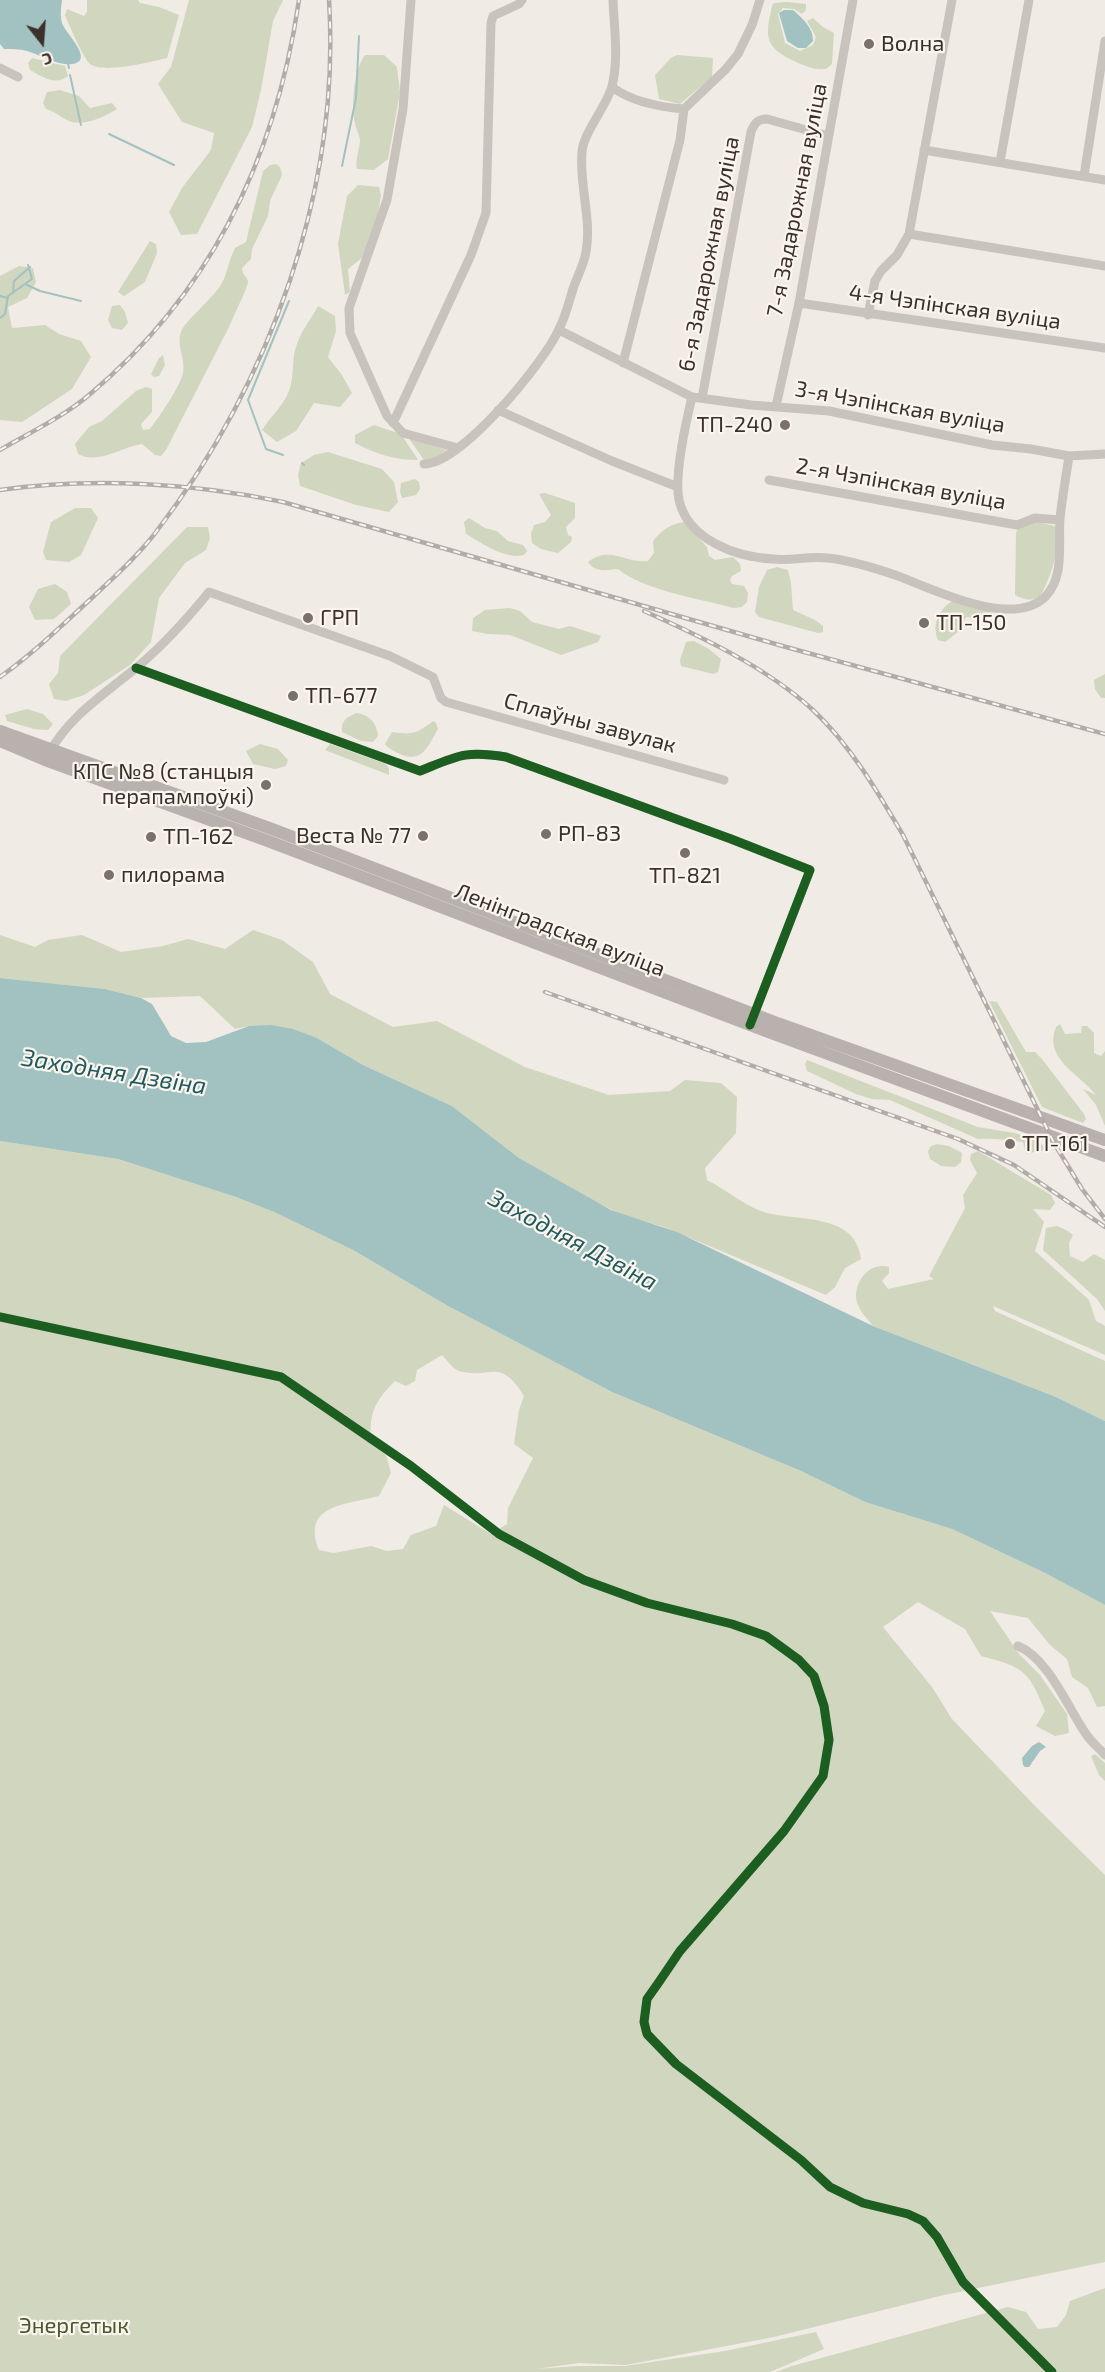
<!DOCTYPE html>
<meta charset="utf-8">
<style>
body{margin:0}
#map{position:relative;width:1105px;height:2372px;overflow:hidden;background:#f0ebe5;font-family:"Exo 2",sans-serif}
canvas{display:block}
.north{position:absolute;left:12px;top:12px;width:60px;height:60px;-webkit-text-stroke:4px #fbf5ee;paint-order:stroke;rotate:163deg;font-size:16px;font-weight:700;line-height:24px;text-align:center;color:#3b302b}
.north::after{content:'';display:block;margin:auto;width:21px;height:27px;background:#3b302b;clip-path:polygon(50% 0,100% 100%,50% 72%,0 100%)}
</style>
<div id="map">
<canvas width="1105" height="2372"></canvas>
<div class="north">С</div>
</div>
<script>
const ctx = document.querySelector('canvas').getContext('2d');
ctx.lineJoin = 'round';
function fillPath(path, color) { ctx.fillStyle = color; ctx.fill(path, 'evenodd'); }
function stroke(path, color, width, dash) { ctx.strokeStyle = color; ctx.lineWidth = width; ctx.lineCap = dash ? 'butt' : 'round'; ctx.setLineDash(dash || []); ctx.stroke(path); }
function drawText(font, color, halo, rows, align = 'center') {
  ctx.font = font + ' "Exo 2",sans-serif'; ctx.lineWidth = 4.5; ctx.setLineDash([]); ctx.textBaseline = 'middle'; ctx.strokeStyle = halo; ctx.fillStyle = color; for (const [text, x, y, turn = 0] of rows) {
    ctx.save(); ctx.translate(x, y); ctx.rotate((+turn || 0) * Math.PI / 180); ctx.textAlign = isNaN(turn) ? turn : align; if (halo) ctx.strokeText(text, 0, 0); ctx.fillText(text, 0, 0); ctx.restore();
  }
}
const green = new Path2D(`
 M87,0h51l2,3 19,4 20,8 -12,43c-17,4 -63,16 -77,6 -5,-3 -22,-41 -25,-49l2,-6 17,7 3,-4z
 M189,0h94l-10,21 -12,69 -9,37 -55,107 -16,1 -12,-23 13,-24 29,-38 3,-17 -32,-11 -24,-38 13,-17z
 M787,2l19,2v6l-4,4 -8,-5 -11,-1 -5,6 7,29 15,8 13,-6 3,-8 -9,-16 6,-3 10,9 11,6 -2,31 -6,5c-14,1 -20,-3 -32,-8 -23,-11 -30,-20 -24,-45 2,-6 0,-8 4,-13z
 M365,55h19l13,12 3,25 -12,67 -14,11 -17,-1c-2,-9 2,-18 3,-28 0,-6 -4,-11 -5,-18 -4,-18 -1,-54 10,-68z
 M677,55l36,3 -1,19 -32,27 -21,-5 -4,-24 16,-17z
 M32,58l33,8 3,10c-13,10 -25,1 -38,-6l-2,-7z
 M60,90l19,6 11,12 22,-5 5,6c-13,8 -35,19 -50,11 -8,-4 -13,-9 -21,-11l-3,-6 4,-11z
 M276,164l4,3 2,8 -12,26 -2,15 -16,33 -1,10 -9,9c0,6 4,8 6,13 1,4 -16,38 -19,46l-63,123 -5,6 -6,-1 -13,-11c-21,3 -43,21 -64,10l-3,-10 14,-17 13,-6 34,-30 10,-4 6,2v23l-11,12 2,6 7,-1c9,-12 30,-42 33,-56 3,-14 -7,-27 -2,-41 4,-12 33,-34 41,-49 6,-11 7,-24 13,-35l11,-6 17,-71 7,-6z
 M358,185l21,2 2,8 -3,19 -15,43 -15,12 2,23 -5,3 -7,-51 9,-48z
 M150,241l6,3 1,9 -12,29 -21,14 -6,-4z
 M19,266l14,2 3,14 -9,16 -19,9 4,21 33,-3 14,9 22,7 10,16 -19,32 -50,33 -22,-2v-144z
 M120,305l5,7 3,11 -6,7 -10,-2 -4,-8 4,-14z
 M318,306l17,10 1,15 -8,26 14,18 10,18 -12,14 -26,-4 -18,28 -19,11 -15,-12c9,-14 21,-24 27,-39 6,-16 2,-33 8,-47 4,-13 15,-26 21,-38z
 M163,355l2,10 -6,11 -5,1 -3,-3 8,-16z
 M374,425l27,9 17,26c-23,0 -42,-6 -63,-17v-8z
 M408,437l39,13 -13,8 -10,2z
 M328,452l54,17 12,13 4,20 -9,10 -33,-7 -56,-19 -2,-11 3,-12 13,-8z
 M415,479l4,3 1,7 -4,6 -14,3 -2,-6 1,-9z
 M545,493l30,10v15l-9,9 2,8 4,2 -1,5 -13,11 -17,-4 -9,-6 -1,-9 3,-9 11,-3 6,-7 -12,-21z
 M75,508h16l7,10 -17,37 -12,7 -23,-2 -3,-8 8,-30z
 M469,518l16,10 12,3 11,10 15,4 4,6 -3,4c-19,5 -42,-12 -58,-21l-2,-12z
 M684,522l23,25 2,9 6,4 18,-3 7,7 1,7 -9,5 -2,4 2,4 12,2 4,7 -1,9 -5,5 -9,1c-32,-9 -90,-18 -115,-39 -12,1 -23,4 -30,-7 23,-17 37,2 60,-1l6,-8 -1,-12c9,-11 17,-17 31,-19z
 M1036,522l19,4c5,26 -3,48 -15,71 -10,4 -16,3 -25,-2l1,-62 2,-5z
 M187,527h21l2,11 -4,12 -21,13 -26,35 -8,44 -21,23 -46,30 -18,6 -12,-2 -5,-15 9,-11 2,-17z
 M777,567l11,3 3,13 2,27 22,10 8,6v6l-5,1 -59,-16 -4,-5 4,-25 8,-17z
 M55,584l12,8 4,12 -17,15 -19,1 -6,-13 9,-18z
 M955,599l28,8 11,7 -1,4 -5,2 -22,-3 -8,15 -13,10 -7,-2c-7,-17 2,-32 17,-41z
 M510,608l10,3 12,11 27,7 11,-3 31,10 -3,6 -37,13 -51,-20 -22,-1 -16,-3 1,-13 12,-8z
 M694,641l15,8 12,10 -3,13 -5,2 -32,-8 -1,-6 6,-18z
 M1105,674v24h-4l-6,-9 -1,-9z
 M27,709l16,5 10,10 -5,6 -14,-1 -27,-8 -2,-6z
 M356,713c13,1 21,10 22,23l-5,6 -12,-1 -19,-9c-1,-12 4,-14 14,-19z
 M433,721l3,2 2,6c-10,17 -16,35 -38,25 -6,-3 -11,-5 -15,-10l7,-12c21,3 24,2 41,-11z
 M260,744l18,5 10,11 -2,6 -11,3 -22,-5 -7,-13z
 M330,744l56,20 3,5v6l-64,-25z
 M253,930l29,10 31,22 17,32 63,33 44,-6 88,46 84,28 61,-4 15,-11 36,3 16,14 -1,36 -31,35 2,12c16,8 42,28 57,32 33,10 92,0 97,47l-16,9 -10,19 -9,8 -162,-68 -43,-13 -25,-12 -77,-44 -67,-52 -89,-41 -46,-27 -68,-12 -14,3 -35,-33 -59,2 -36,-9 -105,-11v-43l35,12 13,-7 34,-5 39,17 42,-6 25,-7 37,10z
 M989,1001l8,1 29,50h9l7,7 42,55 2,5 -3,4 -41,-16z
 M1060,1024l5,10 16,-1 1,-7h5l7,7v20l7,3 4,-5v75l-9,-21 -13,-16 13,6c-16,-21 -53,-36 -40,-68z
 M807,1060l171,67 37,6 18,6 14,9 -2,2 -19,4 -3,-12c-15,-2 -30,-4 -45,-3l-88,-39 -18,-1 -16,-5 -49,-23 -2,-7z
 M0,1141l118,18 118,38 38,15 79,38 95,56 164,86 189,79 64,31 87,27 93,44 60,32v101l-8,1 -9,-19 -16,-11 -5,-18 -17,-14 -22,-27 -38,-7 29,43 21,21 27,39 2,19 -14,3 -19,-10 9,-15c-16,-41 -22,-44 -64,-55l-16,-27 -47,-27 -35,25 49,60 20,32 85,89 68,67v387l-161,33 -170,42 -148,28 -47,-2 -43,6 41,-3h48l100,-15 91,-19 8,17 -54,23h-770zM442,1355c5,5 11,14 17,16 32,9 40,-15 65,25l-5,14 -5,34 19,14 -25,50 -1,16 -16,10 -47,-29 -8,21 -25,9 -8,14 -16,2 -16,-5 -37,7 -15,-3c-18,-46 27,-45 60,-54l12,-23 -5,-18 -15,-12c-2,-30 3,-41 24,-62l11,5 9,-5 2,-11z
 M937,1144l12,2 13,7 -1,9 -6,5 -14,-1 -11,-7 -2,-8 3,-5z
 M978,1151l73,44 4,8 -5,7 -17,-1 11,13 -9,29 54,49 7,21 9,5v29l-112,-49 2,5 110,50v60l-49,-24 -183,-71c-7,-9 -16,-17 -17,-29 0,-19 15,-35 33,-30v6l-7,8 6,8 46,-10 -5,-3 36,-68 -2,-13 14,-22 -7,-13 1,-6z
 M1057,1226l11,5 5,4 -4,8 1,13 13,6 11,-8 11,6v51l-8,-12 -54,-49 3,-22z
 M1095,1754l10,9v18l-6,-6 -8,-19z
 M1105,2288v84h-329l16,-6 216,-59 18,5 12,17 19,-2 9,-12 4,-14z`);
const water = new Path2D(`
 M0,0h62c-1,8 -2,16 0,23 3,10 34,38 10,41 -14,2 -32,-9 -45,-13 -7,-2 -16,-2 -23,-2l-4,-5z
 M784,10h9c10,9 20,17 20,31l-7,7h-8l-11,-7 -7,-24 -1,-4z
 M0,978l105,11 36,9 11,6 19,32 15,7 20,-1 43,-16 22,-1 22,4 24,9 46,27 89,41 67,52 92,52 66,22 196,94 183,71 49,24v184l-60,-32 -93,-44 -87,-27 -64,-31 -189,-79 -164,-86 -95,-56 -79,-38 -38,-15 -118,-38 -118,-18z
 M1039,1742l7,5 -6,4 -11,16h-4l-2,-2 -1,-7 10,-12z`);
const stream = new Path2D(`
 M68,64l1,4
 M70,75l11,50
 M109,134l65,31
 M342,166l14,-68 3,-62
 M27,285l13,6 41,10
 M13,293l1,-12 16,-14
 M0,296l8,2
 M0,318l5,-4 3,-18 24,-17 -4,-14
 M283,455l-17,-6 -18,-49 41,-99
 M302,463l2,2`);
const minor = new Path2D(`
 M411,0l-8,109 -16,91 -38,108 1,25 37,83 16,17 55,15
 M0,68l18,9
 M612,87c20,15 47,20 72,22
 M924,150l181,30
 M1000,162l29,-162
 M1084,176l21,-135
 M909,234l196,32
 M799,303l306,45
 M868,315l7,-34 6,-10 16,-16 12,-21 43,-234
 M559,330l133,67 59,8 78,6 163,34 39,4 38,7 36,-2
 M623,363l57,-223 4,-31 42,-40 12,-15 14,-29 8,-25
 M692,397c-6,25 -18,78 -13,103 9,40 57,57 94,59 18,2 36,-3 54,-1 21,2 51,11 71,18 35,13 114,53 147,21 20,-20 13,-53 15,-78 2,-21 6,-42 9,-63
 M702,398l49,-266c3,-8 6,-13 16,-13l61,17
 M776,406l23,-103 54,-303
 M498,410l114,51 66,26
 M393,423l78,-168 15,-42 5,-190 2,-7 26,-12 3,-4
 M424,464c37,0 120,-101 135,-135 7,-13 10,-28 15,-43 4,-11 10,-22 12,-34 6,-34 -7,-66 -4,-100 1,-19 25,-46 30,-66 7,-27 2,-59 1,-86
 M769,480l248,45 18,-7 25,2
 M136,668l284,103c37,-15 45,-21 86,-14l225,82 79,31 -58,150
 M48,755c20,-38 55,-60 88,-87 28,-23 51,-49 73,-76l181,64 43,21 8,21 5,4 278,78
 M0,1317l281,60 130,89 88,68 85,46 63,23 85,21 34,12 33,24 15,16 10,30 5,34 -6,36 -39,55 -104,120 -21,31 -12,17 -3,23 3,12 29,30 125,96 29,27 33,16 45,11 15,7 14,16 26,45 89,90
 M1018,1646c30,12 50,62 68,88 5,8 13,14 19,21`);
const major = new Path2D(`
 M0,731l272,98 508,195 325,116
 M0,741l45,19 223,81 500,191 337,124`);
const rail = new Path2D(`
 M0,450c29,-17 63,-33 89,-55 123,-103 187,-238 210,-395
 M0,490c93,-13 192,-7 283,12l503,145 319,87
 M644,611c58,26 122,56 169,99 38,36 64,81 90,125l151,308 28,46 23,30
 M0,677c34,-24 62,-52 93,-80 21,-20 45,-41 63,-65 114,-149 185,-343 173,-532
 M545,992l413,147 56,26 91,62`);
const cycleway = new Path2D(`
 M136,668l284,103c37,-15 45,-21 86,-14l225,82 79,31 -60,155
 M0,1317l281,60 130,89 88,68 85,46 63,23 85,21 34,12 33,24 15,16 10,30 5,34 -6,36 -39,55 -104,120 -21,31 -12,17 -3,23 3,12 29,30 125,96 29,27 33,16 45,11 15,7 14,16 26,45 89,90`);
const markers = [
 [869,44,6,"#7a716c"],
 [785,425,6,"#7a716c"],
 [308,618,6,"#7a716c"],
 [924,623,6,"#7a716c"],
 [293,696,6,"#7a716c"],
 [266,785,6,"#7a716c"],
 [546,834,6,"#7a716c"],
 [423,836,6,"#7a716c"],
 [151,837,6,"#7a716c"],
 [685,853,6,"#7a716c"],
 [109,875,6,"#7a716c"],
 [1010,1144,6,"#7a716c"]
];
const poiNames = [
 ["Волна",881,44],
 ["ТП-240",773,425,"right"],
 ["ГРП",320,618],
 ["ТП-150",936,623],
 ["ТП-677",305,696],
 ["КПС №8 (станцыя",254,772,"right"],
 ["перапампоўкі)",254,797,"right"],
 ["РП-83",558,834],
 ["Веста № 77",411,836,"right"],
 ["ТП-162",163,837],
 ["пилорама",121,875],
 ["ТП-821",685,876,"center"],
 ["ТП-161",1022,1144]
];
const streetNames = [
 ["7-я Задарожная вуліца",797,200,-79],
 ["6-я Задарожная вуліца",709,254,-79],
 ["4-я Чэпінская вуліца",955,307,8],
 ["3-я Чэпінская вуліца",900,407,10],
 ["2-я Чэпінская вуліца",901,484,10],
 ["Сплаўны завулак",590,723,15],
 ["Ленінградская вуліца",560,930,21]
];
const parkNames = [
 ["Энергетык",74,2326]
];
const waterNames = [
 ["Заходняя Дзвіна",114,1072,9],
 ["Заходняя Дзвіна",573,1240,28]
];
fillPath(green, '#d1d6bf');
fillPath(water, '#a1c2c1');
stroke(stream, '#a1c2c1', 2);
stroke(minor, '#c9c3be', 9);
stroke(major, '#b8b1ad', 12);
stroke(rail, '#b1aca8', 4.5);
stroke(rail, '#fbf5ee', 2, [7]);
stroke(cycleway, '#1b5e20', 9);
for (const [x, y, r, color] of markers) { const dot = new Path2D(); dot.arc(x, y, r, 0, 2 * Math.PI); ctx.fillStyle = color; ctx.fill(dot); stroke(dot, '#fbf5ee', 2); }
drawText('22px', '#3b302b', '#fbf5ee', poiNames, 'left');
drawText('22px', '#3b302b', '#fbf5ee', streetNames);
drawText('22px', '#4a5a2e', '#fbf5ee', parkNames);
drawText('italic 24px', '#1f5a5e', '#fbf5ee', waterNames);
</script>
